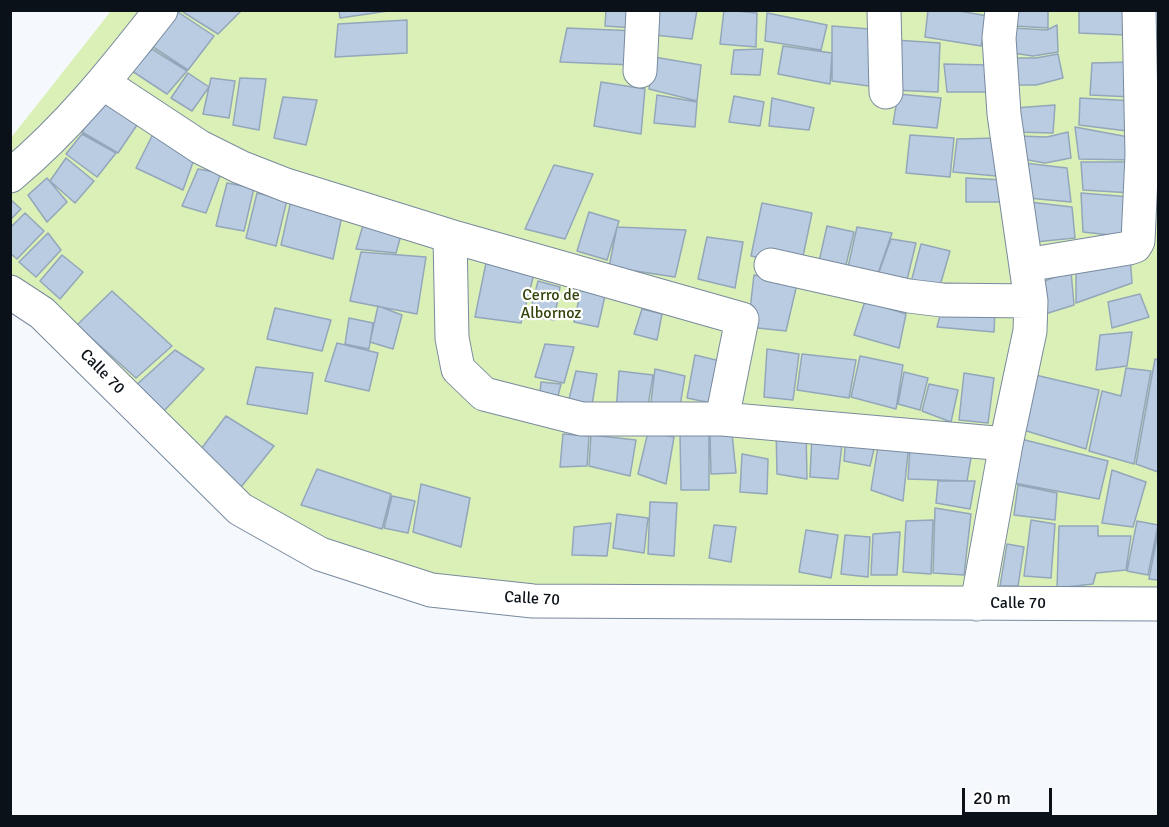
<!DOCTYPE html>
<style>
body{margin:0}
#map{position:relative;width:1169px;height:827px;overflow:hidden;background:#f5f9fe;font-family:Signika,sans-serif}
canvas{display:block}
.frame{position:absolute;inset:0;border:12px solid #0b1119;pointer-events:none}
.scale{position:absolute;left:962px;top:788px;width:90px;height:27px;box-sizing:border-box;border:3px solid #0b1119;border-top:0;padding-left:8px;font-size:18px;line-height:21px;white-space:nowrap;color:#0b1119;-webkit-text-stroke:4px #fff;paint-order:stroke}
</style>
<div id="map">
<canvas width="1169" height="827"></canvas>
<div class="frame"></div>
<div class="scale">20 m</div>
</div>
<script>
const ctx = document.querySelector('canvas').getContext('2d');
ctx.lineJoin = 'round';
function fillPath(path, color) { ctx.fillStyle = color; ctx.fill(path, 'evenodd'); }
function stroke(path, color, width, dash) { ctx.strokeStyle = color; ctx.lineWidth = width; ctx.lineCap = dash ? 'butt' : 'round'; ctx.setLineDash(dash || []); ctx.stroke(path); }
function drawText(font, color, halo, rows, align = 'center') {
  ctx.font = font + ' Signika,sans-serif'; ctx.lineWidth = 4.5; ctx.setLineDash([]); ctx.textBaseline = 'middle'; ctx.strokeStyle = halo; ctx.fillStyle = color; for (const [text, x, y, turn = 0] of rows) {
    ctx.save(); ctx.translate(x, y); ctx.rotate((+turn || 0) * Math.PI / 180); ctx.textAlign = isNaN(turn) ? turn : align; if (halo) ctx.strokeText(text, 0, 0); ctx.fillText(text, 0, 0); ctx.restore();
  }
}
const green = new Path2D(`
 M111,11h1047v602l-638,-14 -198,-53 -79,-45 -232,-218 -1,-144z`);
const building = new Path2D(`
 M184,10h58l-24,24 -35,-22z
 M339,10h49v1l-48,7z
 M606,10h30l-1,18 -30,-2z
 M649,10h48l-5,29 -46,-5z
 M724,10l33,3 -1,34 -36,-3z
 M928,10h25l35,6 -7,30 -56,-9z
 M1013,10h35v18l-33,-2z
 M1079,10h52l-5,25 -47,-2z
 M1158,11v37l-6,1 -2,-37z
 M178,12l36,24 -26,34 -35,-23z
 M767,13l60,12 -6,25 -56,-9z
 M407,20v33l-72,4 3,-33z
 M1057,25l1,27 -25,4 -20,-3v-25l34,2z
 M832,26l50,4 2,58 -52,-7z
 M567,28l69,3 -3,34 -73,-3z
 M895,40l45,3 -2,49 -47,-2z
 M783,46l49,7 -2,31 -52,-10z
 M152,49l35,22 -20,23 -35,-23z
 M763,49l-3,26 -29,-1 3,-24z
 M1058,54l5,24 -27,7h-22v-27h22z
 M654,57l47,8 -4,36 -48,-12z
 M1133,62v35l-43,-2 2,-32z
 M944,64l43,1v27h-40z
 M188,73l21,14 -17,24 -21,-13z
 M211,78l24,3 -6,37 -26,-4z
 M240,78l26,1 -7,51 -26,-5z
 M601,82l44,7 -4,45 -47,-8z
 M898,94l43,4 -4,30 -44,-4z
 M657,95l40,7 -2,25 -41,-4z
 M734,96l30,6 -4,24 -31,-4z
 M283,97l34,3 -11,45 -32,-7z
 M772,98l42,10 -5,22 -40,-4z
 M1080,98l54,3 1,31 -56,-7z
 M103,99l38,20 -23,34 -36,-21z
 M1055,105l-2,28 -39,-1 1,-24z
 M1075,127l59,11v22l-55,-1z
 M1068,132l3,26 -26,5 -23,-4 -3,-23 28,1z
 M82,134l34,19 -19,24 -31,-23z
 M153,134l44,17 -14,39 -47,-22z
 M910,135l44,3 -4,39 -44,-4z
 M998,138l-2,38 -43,-4 4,-33z
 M66,158l28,23 -19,22 -25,-22z
 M1081,162h53l-2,31 -49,-3z
 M1024,163l43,5 4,34 -43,-4z
 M554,165l39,9 -28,65 -40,-10z
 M198,169l23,4 -15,40 -24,-7z
 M47,178l20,24 -20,20 -19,-27z
 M966,178l37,2v22h-37z
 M227,183l27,5 -10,43 -28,-5z
 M257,193l30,7 -11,46 -30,-8z
 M1081,193l50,4 -3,40 -45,-5z
 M292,196l52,10 -11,53 -52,-14z
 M10,199l11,10 -11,11z
 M1029,202l43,5 3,31 -40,4z
 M762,203l50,10 -11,53 -50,-10z
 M589,212l30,9 -12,39 -30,-9z
 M25,213l19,18 -27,28 -7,-6v-25z
 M364,222l39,6 -7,25 -40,-4z
 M827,226l27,6 -10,41 -26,-7z
 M617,227l69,3 -11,47 -66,-10z
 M857,227l35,6 -17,49 -29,-6z
 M48,233l13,17 -25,27 -17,-15z
 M707,237l36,5 -8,46 -37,-9z
 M891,239l25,4 -12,49 -29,-9z
 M921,244l29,7 -13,45 -28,-6z
 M361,252l65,5 -9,57 -67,-13z
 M62,255l21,17 -23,27 -20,-18z
 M1130,257l2,26 -56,20v-38z
 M486,263l48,11 -13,49 -46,-6z
 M1071,271l3,34 -29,9 -3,-32z
 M754,275l43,9 -11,47 -38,-4z
 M538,281l22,6 -6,33 -25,-4z
 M582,285l24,6 -8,36 -24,-5z
 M112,291l60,55 -36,32 -59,-53z
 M1140,294l9,23 -37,11 -4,-26z
 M865,301l41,13 -7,34 -45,-13z
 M943,304l52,6 -1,22 -57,-5z
 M378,306l24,9 -9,34 -23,-7z
 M275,308l56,12 -9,31 -55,-12z
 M642,309l20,5 -5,26 -23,-6z
 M349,318l24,5 -4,26 -24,-5z
 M1132,332l-5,34 -31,4 4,-35z
 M337,343l41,10 -9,38 -44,-10z
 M545,344l29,3 -10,36 -29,-6z
 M767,349l32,5 -6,46 -29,-3z
 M175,350l29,19 -43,45 -27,-27z
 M802,354l54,6 -7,38 -52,-8z
 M695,355l29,7 -8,42 -29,-6z
 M860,356l43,9 -7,44 -45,-12z
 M1155,359l3,1v112l-22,-8z
 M256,367l57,6 -6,41 -60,-10z
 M1126,368l25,3 -17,93 -45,-13 13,-60 19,5z
 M655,369l30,7 -6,36 -29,-2z
 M576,371l21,3 -6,37h-25z
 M619,371l34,4 -6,37h-31z
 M904,372l24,6 -8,32 -22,-6z
 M964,373l30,5 -6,45 -29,-3z
 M1027,373l72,17 -13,59 -66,-20z
 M541,382l20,2 -5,20 -17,-2z
 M929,384l29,6 -7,32 -29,-11z
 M226,416l48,30 -33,41 -46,-30z
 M776,426l30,3 1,50 -30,-5z
 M648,432l26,5 -8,47 -28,-10z
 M680,433h29v57h-28z
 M732,433l4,40 -25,1 -1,-40z
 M846,433l31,3 -7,30 -26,-5z
 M563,434l26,2 -2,30 -27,1z
 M591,435l45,5 -6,36 -41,-10z
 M812,435h31l-5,44 -28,-2z
 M1017,438l91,23 -9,38 -96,-18z
 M879,440l30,4 -6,57 -32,-11z
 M910,448l62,4 -5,29 -59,-2z
 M742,454l26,5 -1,35 -27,-2z
 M317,469l74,25 -9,35 -81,-24z
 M1112,470l34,12 -13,45 -31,-4z
 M938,481h37l-5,28 -34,-6z
 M421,484l49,14 -9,49 -48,-15z
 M1018,485l39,8 -2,27 -41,-5z
 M392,496l23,5 -7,32 -24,-5z
 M650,502l27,1 -3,53 -26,-2z
 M935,508l36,6 -7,61 -31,-2z
 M617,514l31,4 -4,35 -31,-5z
 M933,520l-2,54 -28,-2 3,-51z
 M1031,520l24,4 -4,54 -27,-2z
 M1137,521l21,4 -10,50 -21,-4z
 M611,523l-4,33 -35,-1 2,-28z
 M714,525l22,2 -5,35 -22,-4z
 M1059,526h39v10h33l-5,34 -30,3 -3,11 -36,4z
 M806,530l32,5 -7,43 -32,-6z
 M900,532l-3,43h-26l2,-41z
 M1158,532v48l-9,-1z
 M845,535l25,2 -2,40 -27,-3z
 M1007,544l17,3 -6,39h-18z`);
const minor = new Path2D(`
 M884,10l2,82
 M640,71l3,-61
 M103,83l97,64 40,20 46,18 164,51 292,83 -20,100
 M10,176c59,-49 104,-106 151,-166
 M450,236l2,102 6,31 26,25 98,25h140l284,25
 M771,265l138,31 33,4 89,1
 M1026,265l103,-17 6,-2 3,-5 4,-86 -3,-145
 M10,292l32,21 198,196 80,45 111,36 102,11 625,3
 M977,604l29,-160 24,-113 1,-30 -27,-187 -5,-76 3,-28`);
const parkNames = [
 ["Cerro de",551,296],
 ["Albornoz",551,314]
];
const streetNames = [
 ["Calle 70",102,372,45],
 ["Calle 70",532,599,3],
 ["Calle 70",1018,604]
];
fillPath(green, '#daf0b7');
fillPath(building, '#b9cce2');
stroke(building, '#93a6ba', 1.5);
stroke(minor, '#788a9e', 35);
stroke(minor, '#fff', 33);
drawText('16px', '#32420b', '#fff', parkNames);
drawText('16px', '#0b1119', '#fff', streetNames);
</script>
